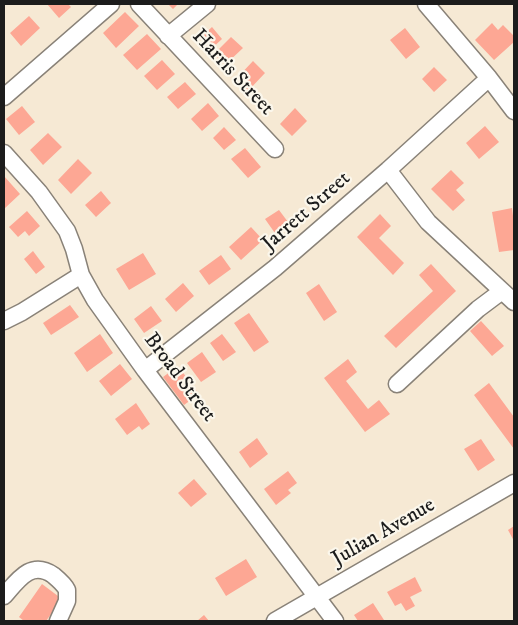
<!DOCTYPE html>
<style>
body{margin:0}
#map{position:relative;width:518px;height:625px;overflow:hidden;background:#f6e9d4;font-family:"IM FELL DW Pica",serif}
canvas{display:block}
.frame{position:absolute;inset:0;border:5px solid #1c1c1c;pointer-events:none}
</style>
<div id="map">
<canvas width="518" height="625"></canvas>
<div class="frame"></div>
</div>
<script>
const ctx = document.querySelector('canvas').getContext('2d');
ctx.lineJoin = 'round';
function fillPath(path, color) { ctx.fillStyle = color; ctx.fill(path, 'evenodd'); }
function stroke(path, color, width, dash) { ctx.strokeStyle = color; ctx.lineWidth = width; ctx.lineCap = dash ? 'butt' : 'round'; ctx.setLineDash(dash || []); ctx.stroke(path); }
function drawText(font, color, halo, rows, align = 'center') {
  ctx.font = font + ' "IM FELL DW Pica",serif'; ctx.lineWidth = 4.5; ctx.setLineDash([]); ctx.textBaseline = 'middle'; ctx.strokeStyle = halo; ctx.fillStyle = color; for (const [text, x, y, turn = 0] of rows) {
    ctx.save(); ctx.translate(x, y); ctx.rotate((+turn || 0) * Math.PI / 180); ctx.textAlign = isNaN(turn) ? turn : align; if (halo) ctx.strokeText(text, 0, 0); ctx.fillText(text, 0, 0); ctx.restore();
  }
}
const building = new Path2D(`
 M47,4h21l3,3 -12,11z
 M168,4h10l-5,5z
 M125,12l14,14 -23,22 -13,-15z
 M29,16l11,12 -19,18 -11,-13z
 M492,23l6,7 5,-5 11,11v6l-20,18 -19,-20z
 M212,27l10,12 -12,11 -10,-12z
 M405,28l15,19 -14,12 -16,-19z
 M147,34l14,15 -24,21 -14,-15z
 M231,37l12,11 -18,17 -11,-11z
 M162,60l13,14 -18,16 -13,-14z
 M253,61l12,12 -17,18 -12,-12z
 M434,67l13,13 -13,12 -12,-13z
 M185,82l11,12 -18,15 -11,-12z
 M208,103l11,13 -17,15 -11,-12z
 M22,106l13,16 -16,13 -13,-16z
 M295,108l12,13 -15,15 -12,-12z
 M485,126l14,16 -20,17 -13,-16z
 M224,127l12,13 -12,10 -11,-12z
 M48,133l14,14 -19,18 -13,-15z
 M245,148l16,19 -13,11 -17,-19z
 M78,159l14,14 -21,21 -13,-14z
 M451,170l13,13 -8,7 9,10 -12,11 -22,-22z
 M4,176l16,18 -16,15z
 M101,191l10,12 -15,14 -11,-12z
 M512,208l2,16v26l-15,2 -7,-40z
 M279,210l12,16 -14,10 -12,-17z
 M27,211l13,15 -11,10 -4,-5 -7,6 -9,-10z
 M380,214l11,12 -12,12 25,25 -11,12 -36,-38z
 M251,227l12,13 -22,20 -12,-13z
 M33,251l12,16 -9,7 -12,-15z
 M143,253l13,21 -27,16 -13,-21z
 M221,255l10,14 -22,16 -10,-14z
 M431,264l25,27 -60,57 -12,-12 49,-45 -14,-16z
 M183,283l11,13 -18,16 -11,-13z
 M319,284l18,28 -13,9 -18,-28z
 M70,305l9,12 -28,18 -8,-12z
 M151,306l11,15 -18,12 -10,-14z
 M249,313l20,29 -15,10 -20,-29z
 M481,321l23,25 -12,10 -22,-25z
 M100,334l13,19 -26,19 -13,-19z
 M222,334l14,18 -13,9 -13,-18z
 M202,352l14,20 -15,10 -14,-19z
 M348,359l9,13 -11,9 22,28 11,-9 11,14 -25,18 -41,-54z
 M120,364l12,15 -21,17 -12,-15z
 M178,366l21,28 -15,11 -21,-28z
 M489,383l25,34v32l-40,-54z
 M136,403l14,21 -8,6 -3,-4 -12,9 -12,-16z
 M257,438l11,16 -18,14 -11,-16z
 M481,439l14,21 -17,11 -14,-22z
 M288,471l9,12 -9,7 3,3 -15,12 -12,-16z
 M194,479l13,15 -16,13 -13,-14z
 M514,526v15l-6,-11z
 M246,559l11,18 -31,19 -11,-18z
 M415,577l7,14 -12,6 5,9 -9,5 -5,-8 -6,3 -8,-14z
 M42,584l20,15 -16,22h-22l-5,-4z
 M373,603l11,17 -2,1h-24l-4,-6z
 M204,615l5,6h-12z`);
const minor = new Path2D(`
 M139,4l136,145
 M426,4l63,74 25,33
 M168,36l39,-32
 M4,97l107,-93
 M4,153l35,39 28,39 7,18 7,26 14,25 50,70 190,251
 M388,170l40,52 86,80
 M4,321l18,-9 59,-37
 M145,370l130,-102 113,-98 101,-92
 M397,384l81,-75 24,-18
 M4,596c14,-16 27,-36 49,-21 6,5 11,9 14,15v11l-9,20
 M275,621l239,-138`);
const streetNames = [
 ["Harris Street",232,73,47],
 ["Jarrett Street",307,212,-41],
 ["Broad Street",179,378,53],
 ["Julian Avenue",384,533,-30]
];
fillPath(building, '#fda794');
stroke(minor, '#898278', 19);
stroke(minor, '#fff', 16);
drawText('21px', '#1c1c1c', '#fbf7ec', streetNames);
</script>
